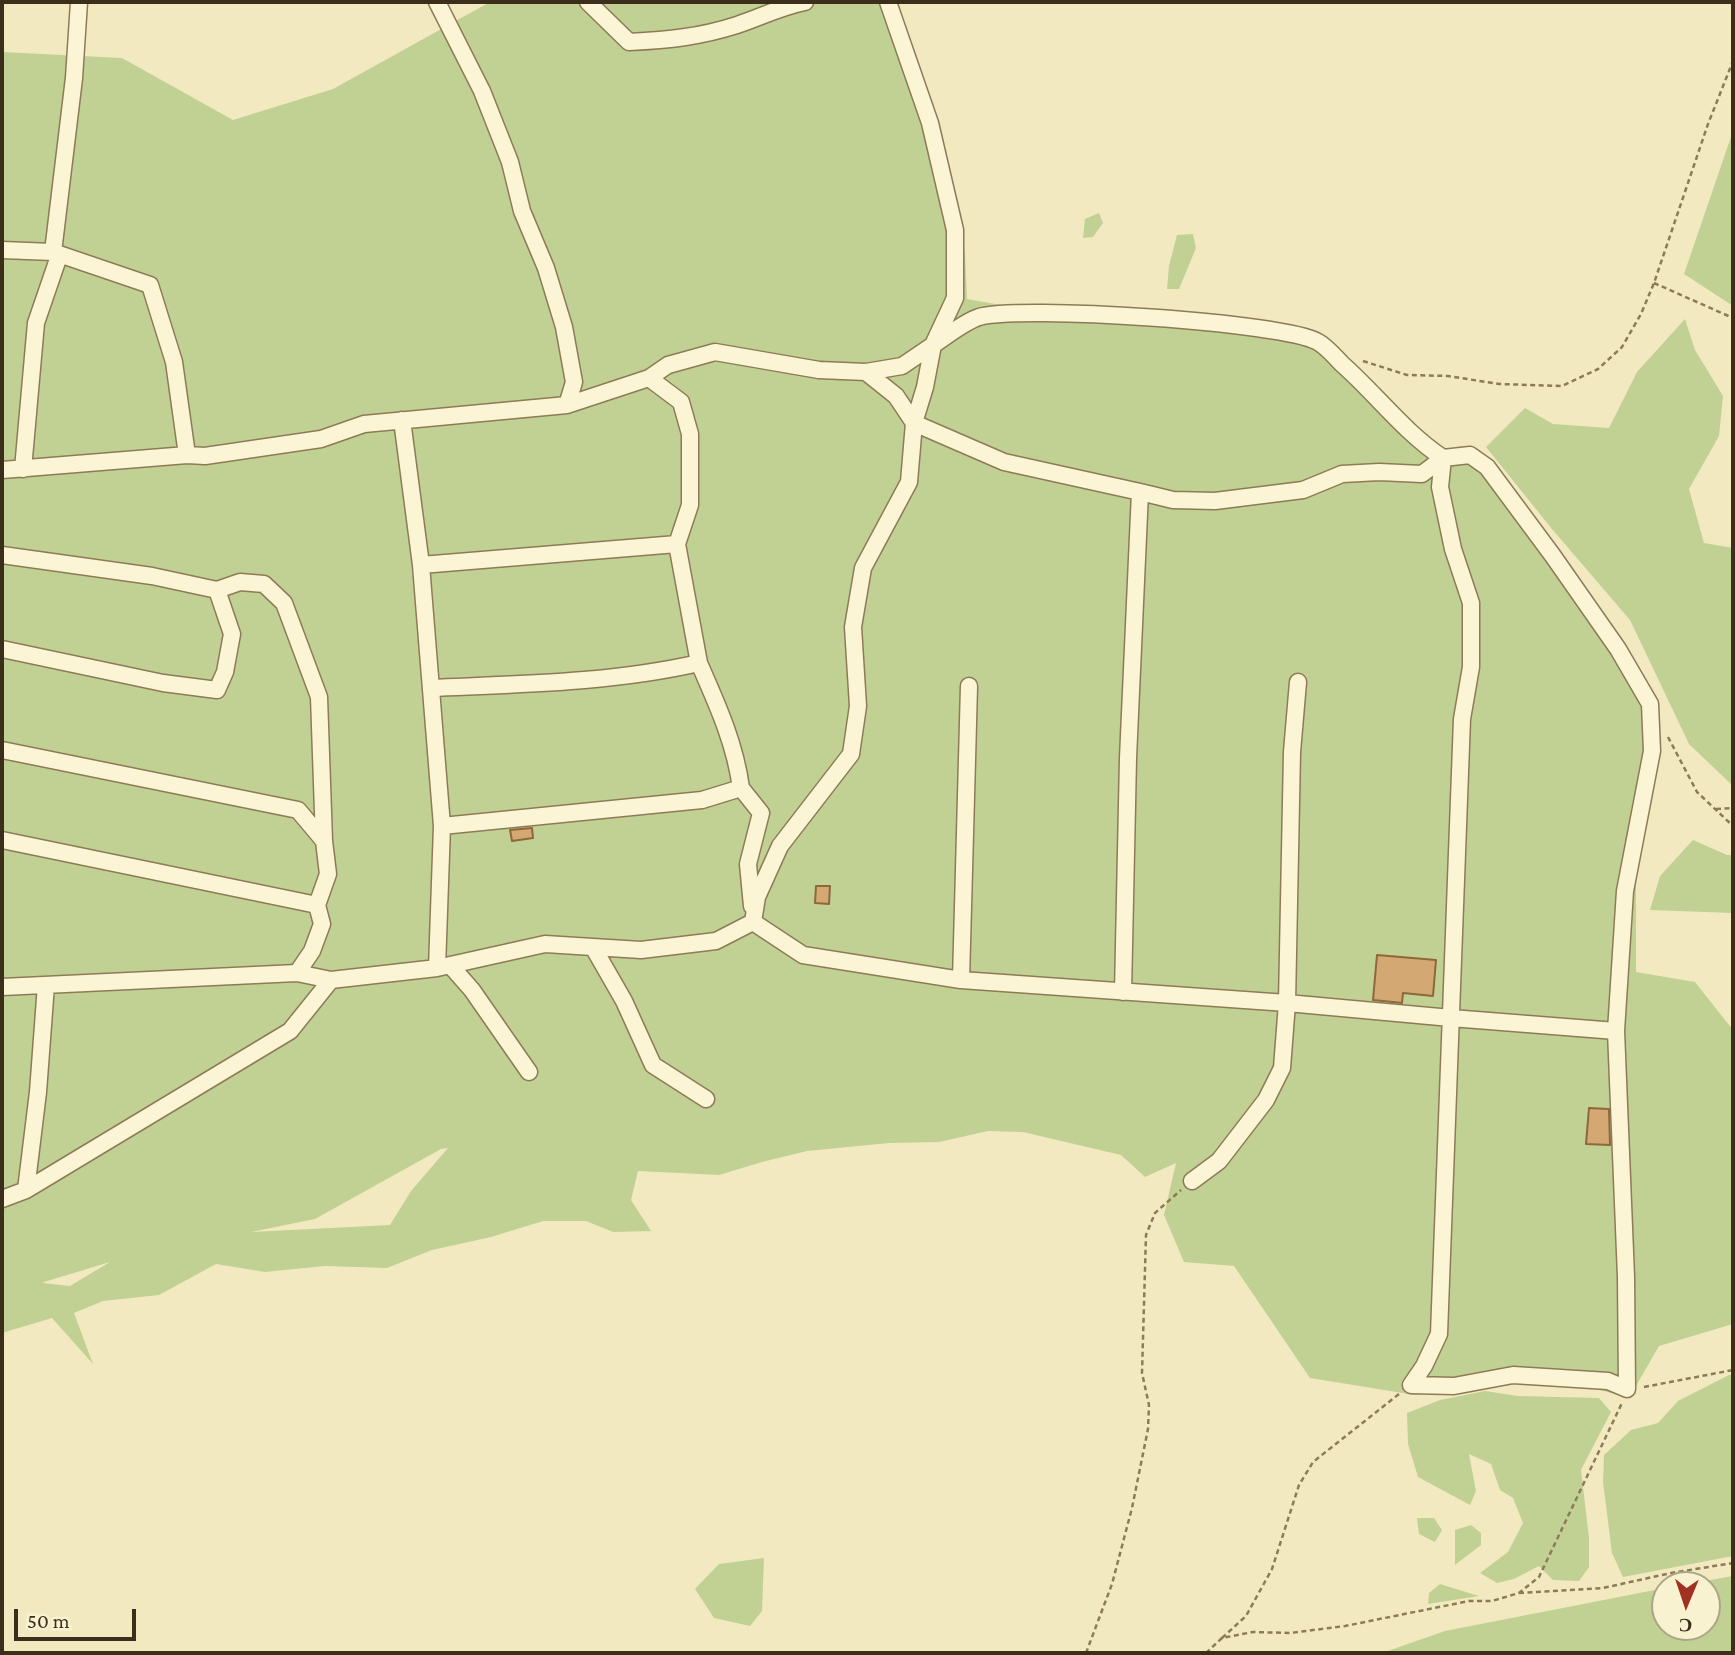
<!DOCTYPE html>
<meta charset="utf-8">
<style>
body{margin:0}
#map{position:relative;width:1735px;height:1655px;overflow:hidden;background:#f2e9c1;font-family:"Crimson Pro",serif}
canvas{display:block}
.frame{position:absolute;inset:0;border:4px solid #3b2f1c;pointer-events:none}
.north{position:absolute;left:1651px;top:1571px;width:70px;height:70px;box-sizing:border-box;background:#f8f2d1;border:2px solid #aca489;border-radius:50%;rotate:182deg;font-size:19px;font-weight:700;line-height:28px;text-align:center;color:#3b2f1c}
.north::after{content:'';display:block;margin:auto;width:24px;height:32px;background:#a13121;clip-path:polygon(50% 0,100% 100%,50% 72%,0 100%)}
.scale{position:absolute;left:14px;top:1609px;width:122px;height:32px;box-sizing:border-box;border:4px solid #3b2f1c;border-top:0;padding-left:9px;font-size:21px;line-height:24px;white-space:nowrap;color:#3b2f1c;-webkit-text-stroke:5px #f8f2d1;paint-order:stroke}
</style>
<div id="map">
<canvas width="1735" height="1655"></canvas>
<div class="frame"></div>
<div class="north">С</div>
<div class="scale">50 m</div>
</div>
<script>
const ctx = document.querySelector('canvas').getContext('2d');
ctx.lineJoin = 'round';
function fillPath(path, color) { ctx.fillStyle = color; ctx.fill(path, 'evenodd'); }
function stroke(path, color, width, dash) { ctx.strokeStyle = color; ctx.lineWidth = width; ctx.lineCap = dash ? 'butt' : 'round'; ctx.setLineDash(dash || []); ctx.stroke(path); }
const green = new Path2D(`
 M490,2h405l43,120 27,130 2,47 62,11 151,5 141,19 114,115 38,2 29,21 157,229 -1,57 -22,118v96l59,10 38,48v294l-74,22 -27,47 -17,1 -35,-9 -68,-3 -97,13 -105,-17 -76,-112 -50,-4 -20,-47 12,-52 -31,14 -24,-22 -98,-23 -35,-1 -49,11 -50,1 -82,8 -45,11 -43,13 -81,-4 -7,29 20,31 -38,1 -27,-11h-43l-52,16 -59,13 -45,18 -62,-2 -60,6 -49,-8 -57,31 -56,6 -29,12 19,51 -41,-46 -50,15v-1281l120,6 111,62 100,-31zM448,1148l-37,43 -21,34 -139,7 64,-13 126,-70zM110,1262l-40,24 -27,-3 1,-1z
 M1733,131v175l-49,-32z
 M1099,213l4,10 -10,14 -10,1 2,-19z
 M1193,234l3,14 -17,41h-12l2,-23 8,-31z
 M1685,319l10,31 28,46 -4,40 -30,53 15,54 29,5v238l-44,-42 -59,-124 -78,-91 -66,-82 39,-39 28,16 56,4 28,-56z
 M1693,840l34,15h6v58l-83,-3 10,-34z
 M1729,1375h4v181l-110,21 -11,-24 -9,-71 1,-27 27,-25 27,-7 20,-22z
 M1485,1391l33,5 81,2 12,14 -30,58 8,68v29l-10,14 -26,-1 -14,-14 -25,13 -17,4 -17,-10 28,-21 15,-29 -10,-25 -13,-8 -9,-26 -22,-10 7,37 -6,14 -52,-28 -10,-33 -1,-31 33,-13z
 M1417,1518h17l8,12 -7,12 -16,-8z
 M1471,1525l10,8v12l-26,20v-35z
 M764,1558l-2,53 -12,15 -36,-8 -19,-29 24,-25z
 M1733,1576v77h-351l63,-22 220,-43v39h42v-42h-25z
 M1440,1584l39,12 -51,8 1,-11z`);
const building = new Path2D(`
 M532,828l1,10 -21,3 -2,-11z
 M816,886h14l-1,18 -14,-1z
 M1377,955l59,5 -3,36 -30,-3 -1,10 -29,-3z
 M1589,1108l20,1 1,36 -24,-1z`);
const path = new Path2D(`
 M1654,283l79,35
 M1363,361l44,14 41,1 51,8 63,2 36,-17 24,-22 19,-33 13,-31 54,-159 25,-63
 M1668,737l29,55 36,34
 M1716,809l17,-1
 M1644,1387l89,-17
 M1519,1593l84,-5 68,-15 62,-10
 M1222,1638l24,-22 26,-47 27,-84 14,-23 86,-68
 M1086,1653l26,-69 20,-76 16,-79 1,-24 -7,-32 4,-138 9,-22 26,-23
 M1206,1653l16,-15 31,-6 37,1 55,-7 124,-25h23l27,-8 20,-16 83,-174`);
const minor = new Path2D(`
 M437,2l45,89 28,71 12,49 24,57 18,59 10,55 -7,23
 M588,2l41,40c39,-2 71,-5 108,-17 24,-8 43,-18 68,-23
 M2,250l51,2 97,33 24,77 13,93
 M53,252l21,-174 5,-76
 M866,372l30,24 18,27 11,-36 8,-42c14,-9 31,-23 46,-28 39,-12 306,5 339,25 9,5 17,15 24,22 35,31 62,68 101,94l-21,16 -43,-2 -37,2 -39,16 -88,11 -42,-1 -33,-8
 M402,420l19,145 21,261 -5,142
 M1470,455l17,12 66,89 65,93 32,55 2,47 -27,140 -9,140 10,246 1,112 -19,-8 -95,-6 -59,11 -43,-1 13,-19 15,-32 23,-615 9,-52v-64l-18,-54 -13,-62 3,-29z
 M23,469l13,-146 23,-67
 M2,470l185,-15 18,1 116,-17 43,-15 203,-19 82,-27 19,-13 47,-13 104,18 47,2 36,-6 31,-21 22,-47v-68l-25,-107 -42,-121
 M2,555l150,21 65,14 23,-8 24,2 20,19 35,94 5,144
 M421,565l256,-21 13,-39v-71l-9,-32 -32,-24
 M2,649l161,34 54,7 8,-18 7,-38 -15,-44
 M432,688c90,-4 179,-5 267,-25l-22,-119
 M2,750l296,60 26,31 4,33 -11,31 5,19 -10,27 -15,22
 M741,788l20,25 -13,51 4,42
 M442,826l260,-26 39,-12c-6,-45 -24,-84 -42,-125
 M2,840l315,65
 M753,922l4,-25 23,-51 71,-92 7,-48 -5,-79 10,-59 46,-86 5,-59 90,39 136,30 -12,266 -5,234
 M593,947l31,54 29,64 53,34
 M450,965l22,25 57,82
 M961,980l8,-294
 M2,987l295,-14 34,7 106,-12 108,-24 96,6 75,-9 37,-19 50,33 158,25 326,23 164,15 165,13
 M1192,1181l27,-20 47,-61 16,-32 5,-65 5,-251 6,-70
 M26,1190l12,-98 8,-107
 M2,1199l24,-9 264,-159 41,-51`);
fillPath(green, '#c1d194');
fillPath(building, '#d3a873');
stroke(building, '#8e673a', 2);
stroke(minor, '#8d7b57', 19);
stroke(path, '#8d7b57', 2.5, [5, 3.5]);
stroke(minor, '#fcf5d5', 16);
</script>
